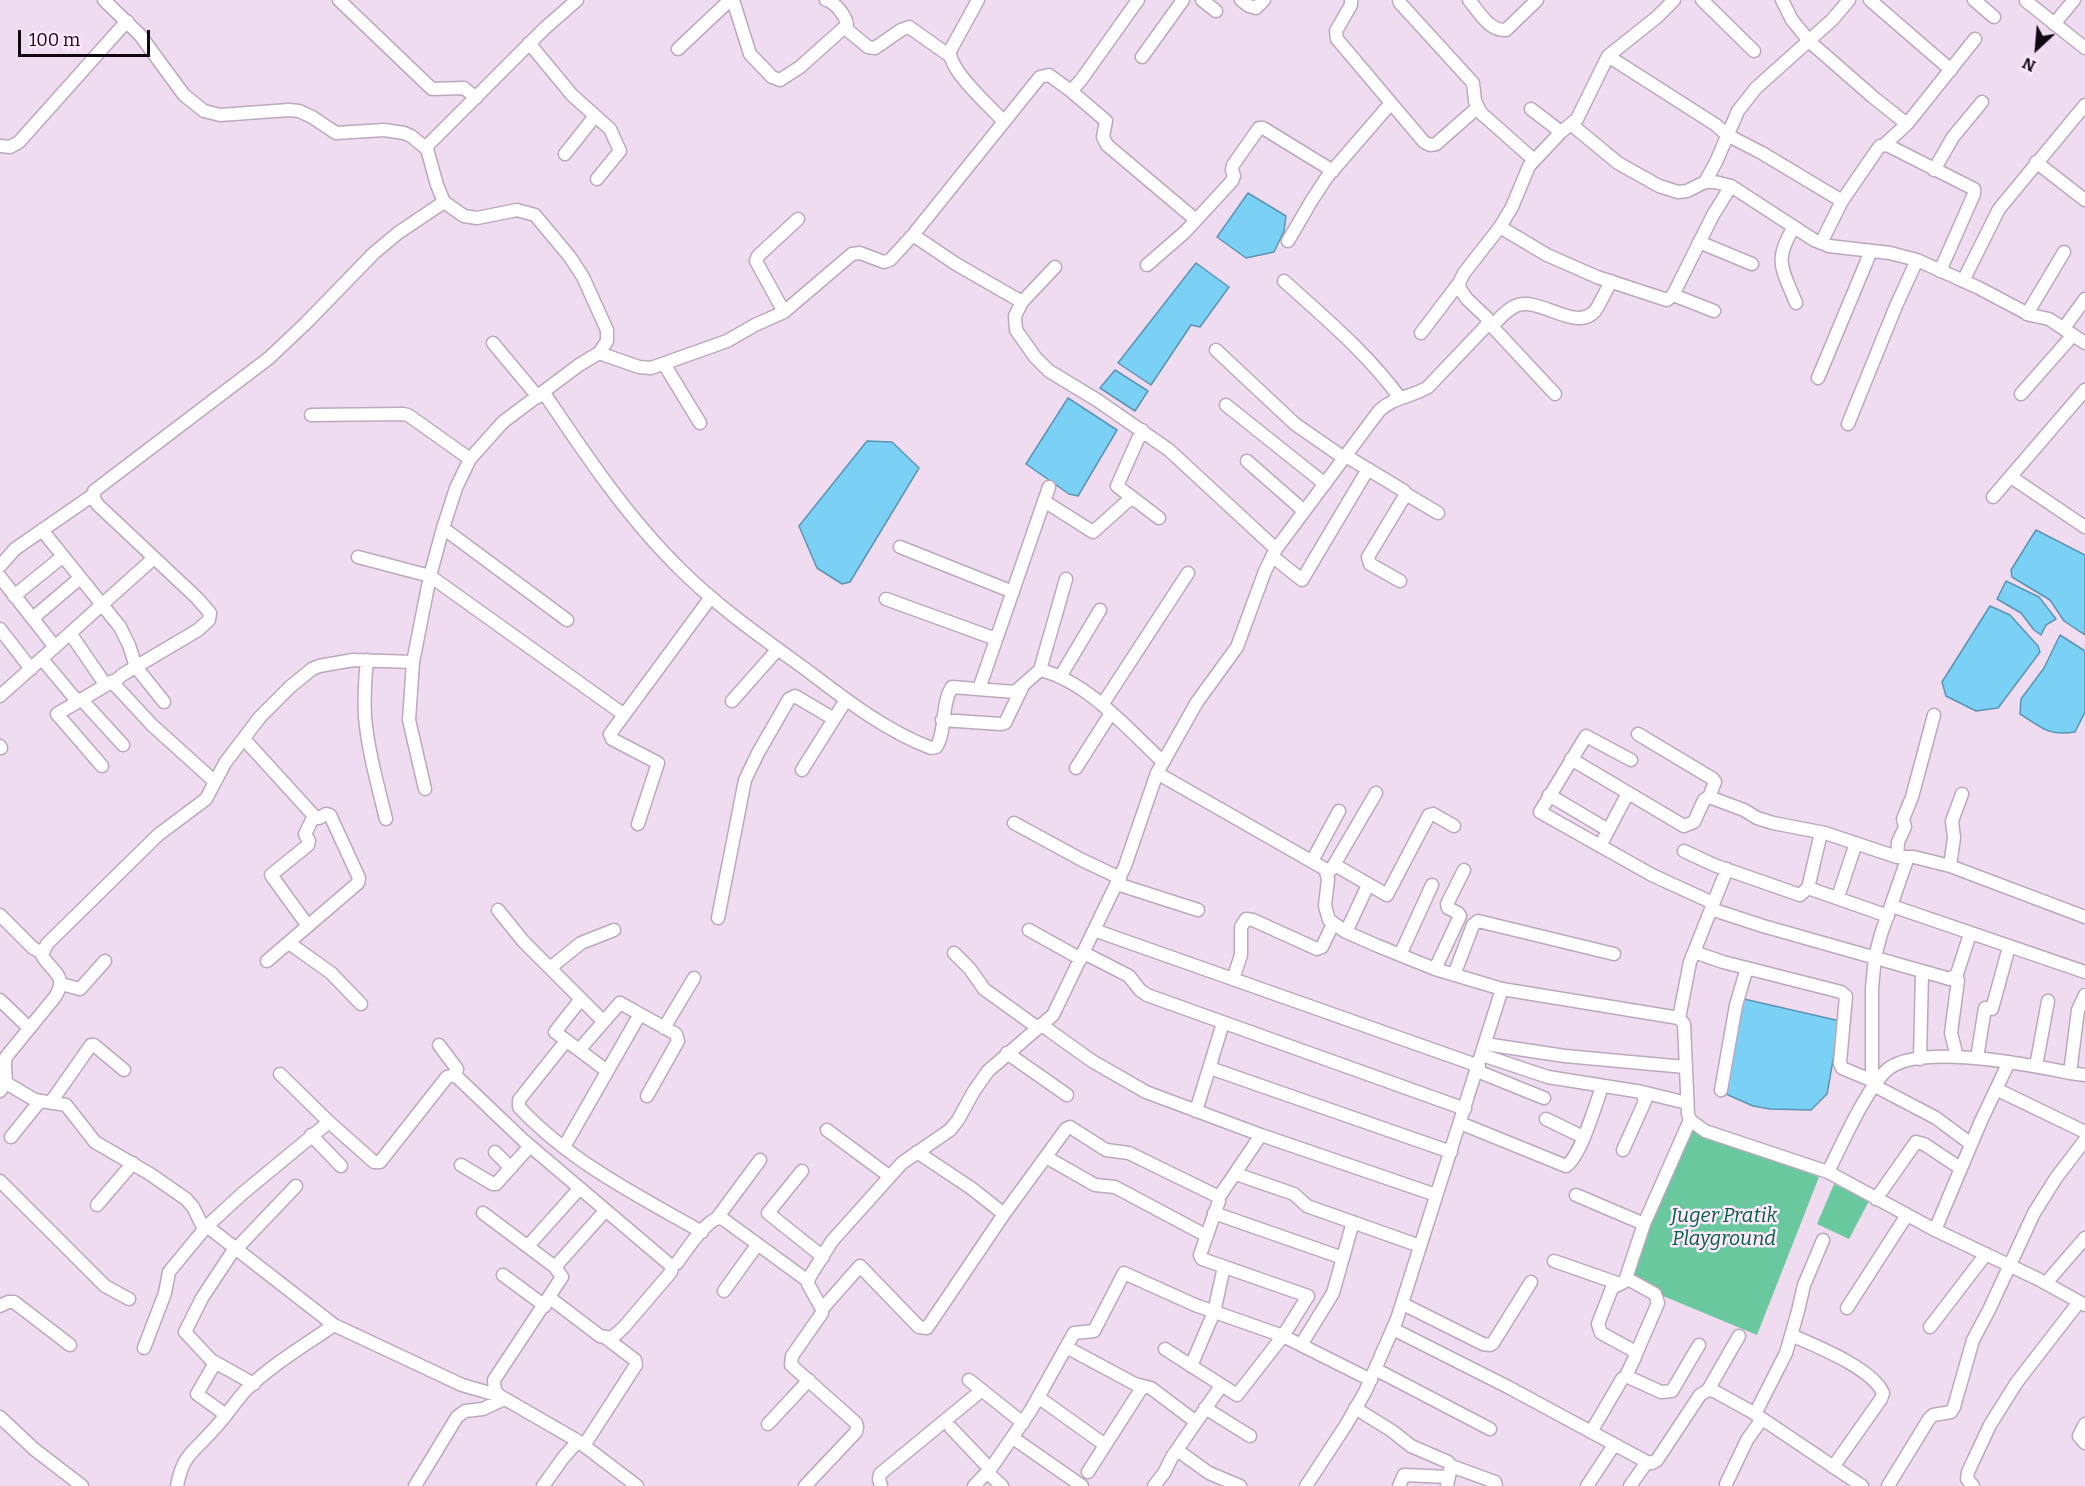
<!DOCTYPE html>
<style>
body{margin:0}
#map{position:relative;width:2085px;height:1486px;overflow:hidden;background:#f0dcf1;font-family:Bitter,serif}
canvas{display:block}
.north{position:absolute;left:2007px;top:18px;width:60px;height:60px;-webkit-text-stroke:4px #fee9ff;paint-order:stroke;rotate:206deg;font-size:16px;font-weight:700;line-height:24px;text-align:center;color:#100910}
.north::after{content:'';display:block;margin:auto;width:21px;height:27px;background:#100910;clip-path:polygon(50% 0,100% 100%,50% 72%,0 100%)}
.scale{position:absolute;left:18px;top:30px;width:132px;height:27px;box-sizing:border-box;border:3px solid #100910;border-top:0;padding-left:8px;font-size:18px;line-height:21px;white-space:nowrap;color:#100910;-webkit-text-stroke:4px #fee9ff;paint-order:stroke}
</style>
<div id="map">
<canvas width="2085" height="1486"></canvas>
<div class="north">N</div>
<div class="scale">100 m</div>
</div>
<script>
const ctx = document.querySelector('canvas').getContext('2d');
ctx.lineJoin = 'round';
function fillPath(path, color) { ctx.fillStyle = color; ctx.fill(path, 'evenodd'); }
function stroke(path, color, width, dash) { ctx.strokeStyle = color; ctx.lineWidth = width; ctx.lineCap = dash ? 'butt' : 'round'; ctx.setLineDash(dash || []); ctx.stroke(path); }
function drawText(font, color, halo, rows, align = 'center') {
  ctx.font = font + ' Bitter,serif'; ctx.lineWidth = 5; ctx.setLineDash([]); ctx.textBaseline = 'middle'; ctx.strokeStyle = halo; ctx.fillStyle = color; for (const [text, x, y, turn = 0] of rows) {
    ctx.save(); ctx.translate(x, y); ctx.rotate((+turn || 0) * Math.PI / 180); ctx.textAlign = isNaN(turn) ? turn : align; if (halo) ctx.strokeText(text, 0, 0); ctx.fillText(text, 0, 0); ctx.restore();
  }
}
const green = new Path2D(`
 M1688,1129l131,48 -62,158 -130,-54z
 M1834,1184l35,17 -20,38 -32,-15z`);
const water = new Path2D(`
 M1248,193l38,23 -2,15 -10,21 -28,6 -29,-21z
 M1196,263l33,24 -29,40 -9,-2 -40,60 -33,-22z
 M1115,370l33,21 -13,20 -35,-23z
 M1068,398l49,32 -39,66 -9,-2 -43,-30z
 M867,441l25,1 27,26 -69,114 -8,2 -25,-16 -18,-42z
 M2036,530l49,25v80l-21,-14 -14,-21 -38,-23 -1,-7z
 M2006,581l33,16 17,22 -10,6 -5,10 -7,-5 -13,-17 -24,-14z
 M1990,606l20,9 28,31 2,6 -42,56 -22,3 -30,-15 -4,-14z
 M2060,635l25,16v61l-10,20c-28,4 -32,-4 -55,-18l1,-15 23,-31z
 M1744,999l96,22 -13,73 -16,16 -41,-1 -17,-3 -27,-12 -1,-26z`);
const minor = new Path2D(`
 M339,0l93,89 32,-1 12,10
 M733,0l17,54 22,23 8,3 20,-13 47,-42c-1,-9 -12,-23 -21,-25
 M978,0l-28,51c-1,20 40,55 53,70
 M1202,0l14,11
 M1241,0l8,6 7,2 8,-8
 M1351,0v5l-15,26 1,8 87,103 6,3 6,-1 41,-36
 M1399,0l1,3 73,80 2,18 6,12 53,47
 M1469,0c11,13 20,31 37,30l31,-30
 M1702,0l52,51
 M1782,0l10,20 18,22 63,55 34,27 -23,21
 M1870,0l81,70
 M1974,0l20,17
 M2026,1l59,47
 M2054,24l20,-24
 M845,28l23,19 7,1 26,-18 8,-3 41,29
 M529,43l43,52 38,34 10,22 -23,28
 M678,49l52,-49
 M1608,56l108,69 11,10 35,18 80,48
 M1142,57l41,-57
 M1071,91l35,30 -3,16 4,8 89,75
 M1531,109l30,23
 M1907,124l68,-85
 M1572,125l46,38 41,23 19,6 9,-1 18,-9h10l16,4 83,54 15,6 61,7 27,7 62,28 51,27 19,4 36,24
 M0,146l10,1 9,-5 108,-121
 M425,148l120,-120 32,-28
 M565,154l30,-38
 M2036,162l49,38
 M1934,170l19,-33 29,-35
 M1705,182l11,-20 22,-51 18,-23 76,-68 17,-20
 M1500,227l47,28 50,22 70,23 6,-5 40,-80 18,-29
 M1794,227c-21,34 -12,41 2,76
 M913,235l43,29 66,38
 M1288,241l24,-41 15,-23 64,-74
 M1699,242l53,22
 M1821,243l21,-42 35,-51 3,-4 7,-1 87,44v5l-34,77
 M1147,265l38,-33 47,-51 2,-5 -2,-6 1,-5 26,-37h4l70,43
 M1055,267l-33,35 -7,14 1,14 19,27 14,14 48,29 72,50 107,99
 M1284,281c41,37 83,72 116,117
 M1963,281l36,-72 86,-104
 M1673,295l41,16
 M784,312l-28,-51 2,-5 40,-37
 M2027,314l37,-62
 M1488,322l67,72
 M1492,326c7,-7 16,-18 26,-21 23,-7 59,27 77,6 6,-9 11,-20 16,-30
 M2064,328l21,-29
 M1421,333l38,-50
 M493,343l45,54
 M1216,350l79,74 49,34
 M599,353l40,14 12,1 76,-27 28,-16 29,-13 68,-58 8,-1 24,9 6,-2 23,-25 127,-158 9,-2 22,16 10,-11 57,-80
 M664,364l36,59
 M1818,378l53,-127
 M544,393c41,61 83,124 136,176 38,38 84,70 128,102 38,29 78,60 123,77l5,-1c10,-13 5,-44 16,-60l63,5 25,-22c47,11 89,60 123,92
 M2021,394l52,-59
 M1226,405l99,79
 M311,415l92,-1 5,1 62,44
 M1848,424l48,-118 21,-46
 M1142,430l-25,56 42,32
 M1346,456l58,35 2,3 -38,63 2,7 30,17
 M1247,461l57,50
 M2011,477l74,50
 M1406,494l32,19
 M1993,497l92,-107
 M1044,501l49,31 38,-34
 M443,528l124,92
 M42,530l78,97 9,18 7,22 28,35
 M900,547l113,45
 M1272,556l30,24 66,-111
 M358,557l72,19 193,138
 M0,566l15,-17 78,-54
 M0,577l55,70
 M14,596l48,-39
 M886,599l110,40
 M33,618l47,-40
 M0,629l31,40
 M70,633l35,51
 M42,659l35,42
 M367,660c-2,19 -3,38 -2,57 3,34 13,69 21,102
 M413,662l-4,58 16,69
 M1040,670l26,-91
 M1060,677l40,-67
 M979,689l70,-202
 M0,696l154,-138
 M81,699l42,46
 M732,701l46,-52
 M1102,705l86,-132
 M942,720l59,4 4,-1 17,-35
 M1638,734l75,45 2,3 -6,15
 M244,739l71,78 4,1 7,-4 4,1 29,63 -1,5 -91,78
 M0,746l1,2
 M1571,759l113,67 10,-4 10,-22 5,-3 35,13 13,8 16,5 52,10 72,24h17l36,9 135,51
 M1631,760l-45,-24 -46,76 112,63 61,28
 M102,766l-45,-52 56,-33
 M1076,768l35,-55
 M802,770l44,-70
 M1157,773l168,96 3,10 -3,27 4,14 17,12 32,14 57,23 67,20 177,29 5,6 4,90 2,6 15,11 123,41 107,58 103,49 47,26
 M214,781l-62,-56 -39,-42 9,-8 76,-45 11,-10 1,-7 -13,-15 -99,-93 -4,-6v-8l175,-133 37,-35 68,-70 24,-20 46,-31
 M1549,795l59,35
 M1014,823l68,37 38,18
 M638,824l20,-61 -46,-24 -2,-5 101,-137
 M1600,846l28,-53
 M1684,851l30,14 86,30 8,-7 13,-55
 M1897,857l1,-15 7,-15 -2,-8 9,-22 22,-82
 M1908,857l-27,77 -6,23 -3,31v86l3,12 61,32 35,26
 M1312,861l27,-50
 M1335,865l52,30 42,-80 4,-1 21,12
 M1950,866l4,-28 -2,-17 10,-27
 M1331,870l45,-77
 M1117,884l81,26
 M1808,888l80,28
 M1838,897l18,-54
 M1892,906l193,66
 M1711,909l52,17 187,53 7,-5 13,-40
 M498,910l25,31 80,80
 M0,915l33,33 9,5
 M718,918l27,-138 13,-27 31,-54 6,-3 39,23
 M308,926l-37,-51 37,-30 1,-4 -4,-7 9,-18
 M1029,930l52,29
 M1094,930l385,136
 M1346,932l22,-47
 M289,943l42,30 30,31
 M1694,952l29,10 118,30 5,4 -6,67 2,5 31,13
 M954,953l16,16 14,20 54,39
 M1084,953l45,23 11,14 7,5 318,114
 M1400,955l32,-70
 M550,968l31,-25 33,-13
 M1435,969l25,-53 -2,-3 -10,-5 -1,-4 17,-34
 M1454,975l19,-50 5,-4 136,33
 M1233,979l8,-24v-28l5,-8 7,1 64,29 5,-2 11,-23
 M61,984l19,5 25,-28
 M2085,995l-7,15 -8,63 15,2
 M581,999l-26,33 52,39
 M0,1000l29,28
 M1992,1009l17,-62
 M1679,1018l11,-56 37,-93
 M1043,1026l49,35 54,31 115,43 175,60
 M664,1028l30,-50
 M566,1041l-47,59v7c50,54 119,89 183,125
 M1485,1044l80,12 120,11
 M439,1045l18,24 -2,6
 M579,1050l41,-47 56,31 2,7 -31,55
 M1007,1053l60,42
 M1482,1055l66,22 94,15 45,11
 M1957,1057l-6,-24 7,-53
 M1977,1058l8,-50
 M1920,1059l2,-86
 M2036,1066l12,-65
 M1210,1068l241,84
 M1477,1071l67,27
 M280,1074l49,48
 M6,1083l29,17 31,5 29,37 55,32 36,25 7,8 9,18 4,2 37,-34 86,-71 45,40h6l67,-85 8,-2 68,65 146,124 4,1 4,-2c11,-15 24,-36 40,-45l6,1 85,62
 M1996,1089l89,43
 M1721,1090l15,-85 11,-37
 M0,1091l6,-8 -1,-19 1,-7 49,-60c14,-22 -4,-25 -13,-42l5,-11 111,-109 48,-36 19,-36 35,-46 30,-30 22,-18 7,-3 34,-6 60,2 17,-86 13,-48 13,-40 14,-29 33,-37 76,-57 20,-12 8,-12v-11l-24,-53 -13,-20 -35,-42 -18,-5 -40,8 -13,-2 -20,-14 -7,-17 -10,-36 -16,-13 -7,-3 -20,-3 -48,3 -24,-16 -13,-6 -10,-1 -69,5 -16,-4 -20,-16 -44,-60 -36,-35
 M51,1102l40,-57h3l30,25
 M1196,1111l27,-88
 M1546,1119l37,18
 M1460,1123l106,43c15,-10 29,-60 36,-79
 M827,1130l62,46
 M311,1135l30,31
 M11,1137l29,-36
 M564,1147l76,-133
 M1623,1150l22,-49 -3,-9
 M495,1152l16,16
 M917,1152l54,36 33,26
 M1046,1157l49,28 20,2 92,49
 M461,1165l32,19h3l34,-38
 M802,1171l-34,42 55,44
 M1828,1172c13,-26 39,-85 60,-103 33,-26 143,-4 182,4
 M1236,1174l58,20 13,12 113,40
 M0,1181l105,105 24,13
 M1576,1195l68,29
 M1219,1197l42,-62
 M1876,1199l40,-57 8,2 36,24
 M97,1205l36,-42
 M483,1213l72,54 7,10 -68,103 1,11 5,5 78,45
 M1214,1213l129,45
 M717,1218l43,-58
 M208,1227l126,98 128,60 38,11
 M1935,1230l46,-109 28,-59
 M528,1246l51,-57
 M235,1248l-33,50 -17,34 26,28 43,24
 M236,1249l60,-63
 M1554,1261l66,23
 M555,1267l50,-56
 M503,1275l42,31
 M1626,1278l29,16 3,9 -22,51
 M2046,1283l39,-45
 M724,1291l33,-46
 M550,1298l50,38 12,2 12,-11 47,-55 2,-7
 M1403,1304l80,40 7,1 3,-2 38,-61
 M0,1306l8,-4h6l56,43
 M1847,1308l60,-93
 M822,1309l38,-43 59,61 8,1 77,-114 62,-85 4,-2 36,23 23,3 88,43 2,5 -19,54 2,4 106,37 -25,40 -46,59 -72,-46
 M1214,1312l10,-45
 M1930,1327l56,-73
 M1393,1329l115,58 139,75 5,1 5,-3 43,-65 8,-5 6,1 38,21 110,74
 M1791,1335c25,11 81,33 92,58l-2,6 -48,68
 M1301,1345l32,-52 20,-71
 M1066,1347l69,37 16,4 45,34
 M144,1348l21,-55 4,-21 37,-45
 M215,1363l-18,31 29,21
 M1191,1366l23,-54
 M1375,1369l115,60
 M1626,1376l9,-19 -1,-6 -33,-18 -3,-9 14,-36 12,-6 2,-4 18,-54 46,-104
 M969,1380l54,43
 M1708,1390l31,-54
 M1038,1397l67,48
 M1205,1408l45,28
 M1355,1408l37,23 19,15 37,16 3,4 -4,20
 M1755,1414l31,-61 12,-42 6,-26 19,-45
 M0,1417l34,32 48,37
 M768,1424l41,-44
 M2085,1424l-6,12 6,7
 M951,1428l39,41 -16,17
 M1591,1432l31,-53 4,-3 35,16 11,-1 27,-46
 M1013,1438l69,48
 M585,1444l51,-79 -1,-5 -29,-22
 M1177,1450l32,23 31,13
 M1451,1466l44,16 1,4
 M1088,1472l55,-86
 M1726,1484l21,-44 15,-21
 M177,1486c6,-32 16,-33 36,-56 12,-12 21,-27 32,-39 26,-26 59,-45 89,-66
 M415,1486l42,-69 8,-6 18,-2 21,-10
 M543,1486l20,-28 15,-17 59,45
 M805,1486l51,-54 1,-5 -1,-4 -65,-58 1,-9 30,-43v-4l-14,-25 1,-6 23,-37 70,-78 48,-33 8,-10 16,-29 14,-20 65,-56 72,-149 32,-93 40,-71 40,-55 28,-76 11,-22 103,-138c14,-14 33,-14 49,-24l59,-62v-7l-20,-19 -7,-10 -1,-6 5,-10 36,-46 12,-20 17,-41 32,-34 16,-13 31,-63 49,-39 17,-17
 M881,1486l-2,-7 1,-5 102,-84
 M1002,1486l-12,-11 -1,-4 42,-61 43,-77 20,-2 30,-58 71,32 88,31 88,44
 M1154,1486l10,-13 8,-16 49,-71
 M1306,1486l40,-61 19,-33 32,-73 105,-330
 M1399,1486l5,-11 45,2
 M1587,1486l27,-41
 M1630,1486l17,-24
 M1888,1486l41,-67 4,-4 18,-3 3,-5 19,-67 16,-30 45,-97 22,-35 29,-38
 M1973,1486l-6,-7 1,-7 22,-47 27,-43 62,-80`);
const parkNames = [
 ["Juger Pratik",1724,1216],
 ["Playground",1724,1239]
];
fillPath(green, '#6ac89e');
fillPath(water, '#7bd0f5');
stroke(water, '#5b94b0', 1.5);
stroke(minor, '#bba8bc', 15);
stroke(minor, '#fff', 12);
drawText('italic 20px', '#035f41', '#fee9ff', parkNames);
</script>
